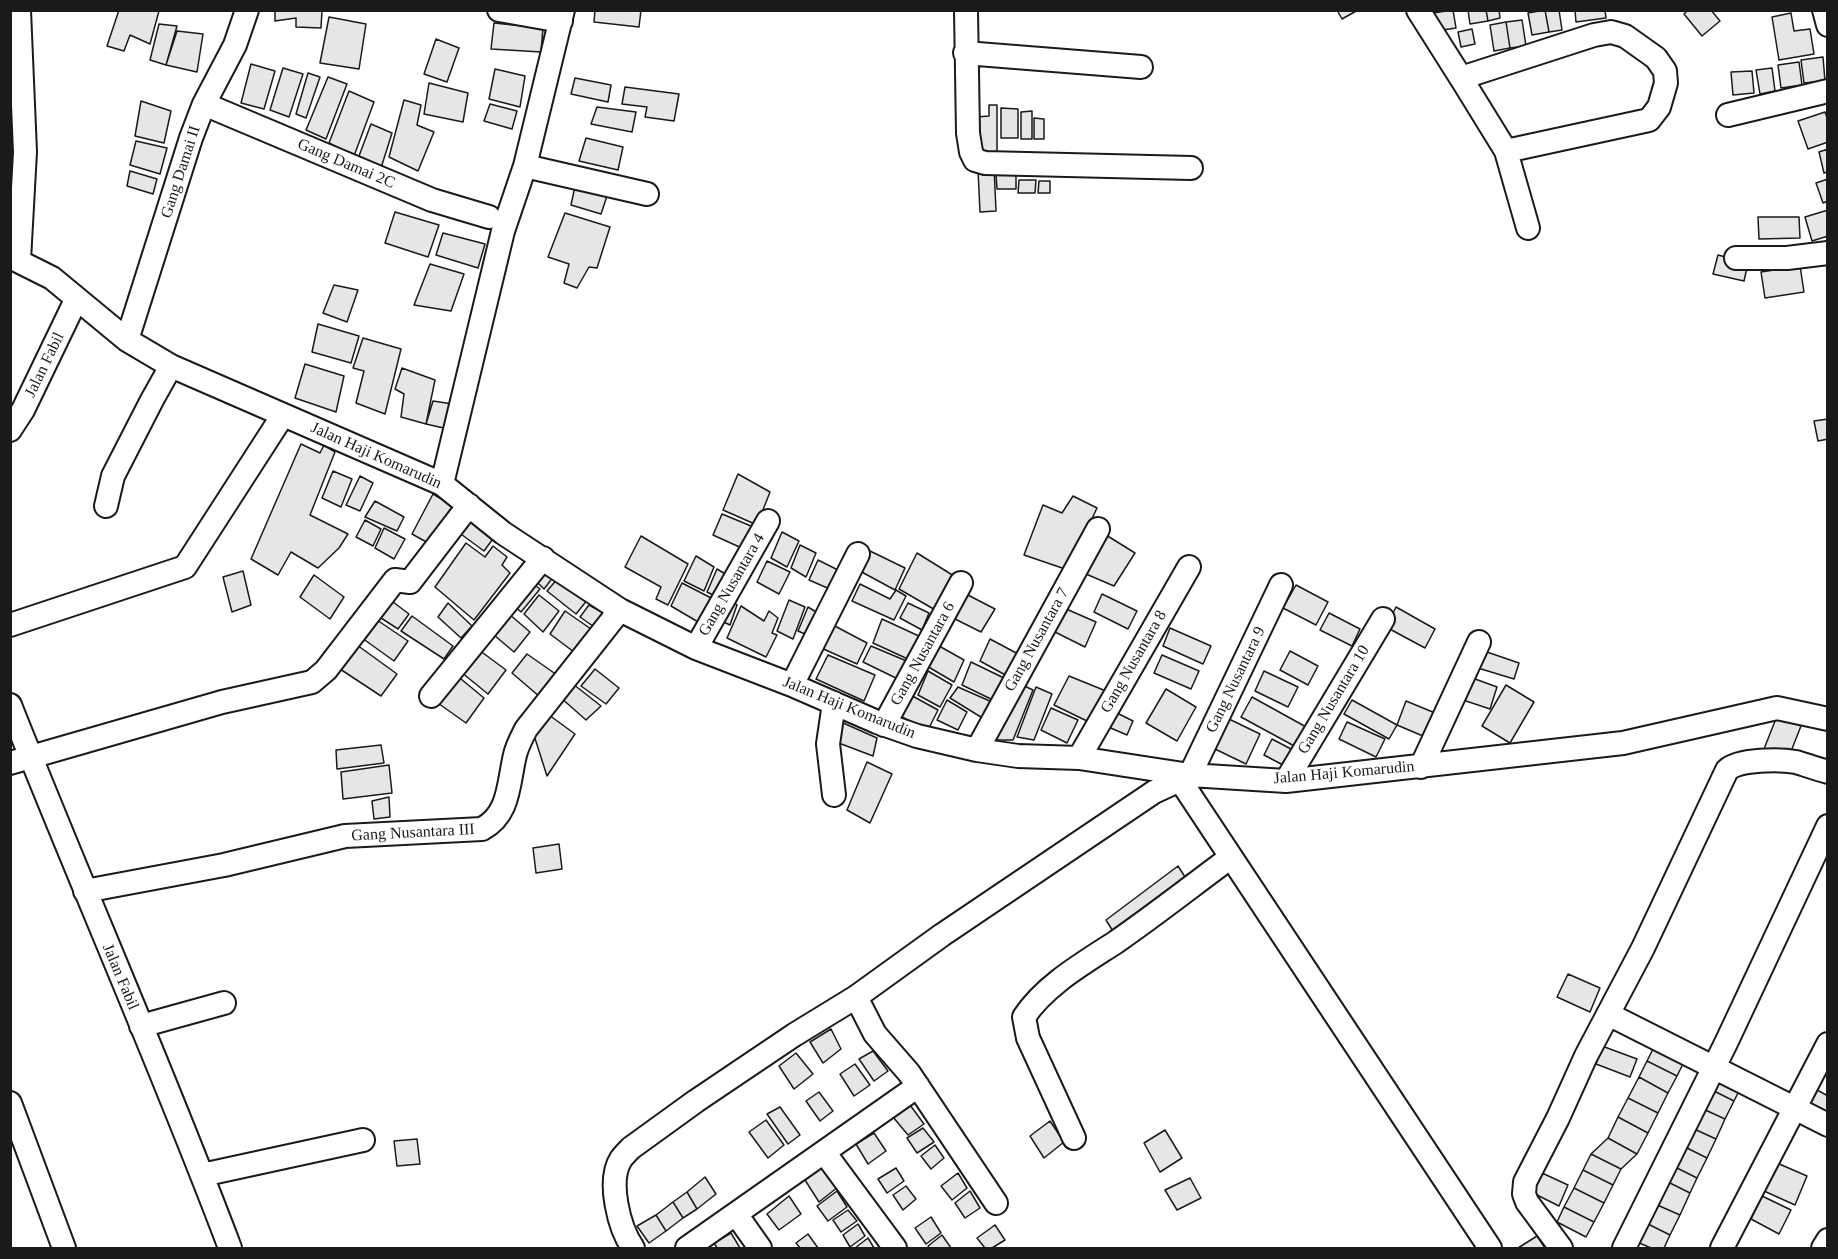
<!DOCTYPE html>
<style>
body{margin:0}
#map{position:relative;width:1838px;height:1259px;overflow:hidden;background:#fff;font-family:Georgia,serif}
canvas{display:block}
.frame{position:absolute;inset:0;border:12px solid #1a1a1a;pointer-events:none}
</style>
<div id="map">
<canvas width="1838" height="1259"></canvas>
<div class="frame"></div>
</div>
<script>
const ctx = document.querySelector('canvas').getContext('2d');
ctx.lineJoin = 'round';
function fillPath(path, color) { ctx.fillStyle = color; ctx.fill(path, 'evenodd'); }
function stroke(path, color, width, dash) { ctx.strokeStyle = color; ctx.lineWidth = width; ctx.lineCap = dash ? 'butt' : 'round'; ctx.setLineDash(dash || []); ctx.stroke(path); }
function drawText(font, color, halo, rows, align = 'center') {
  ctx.font = font + ' Georgia,serif'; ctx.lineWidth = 4.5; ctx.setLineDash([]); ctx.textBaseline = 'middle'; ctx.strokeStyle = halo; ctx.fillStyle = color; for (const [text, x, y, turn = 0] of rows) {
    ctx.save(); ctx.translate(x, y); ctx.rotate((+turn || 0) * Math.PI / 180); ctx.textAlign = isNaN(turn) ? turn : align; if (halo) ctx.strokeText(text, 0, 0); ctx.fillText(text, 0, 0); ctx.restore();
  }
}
const building = new Path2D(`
 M119,10l40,1 -9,33 -20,-9 -6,16 -17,-5z
 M275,10h47l-1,18 -25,-1v-9l-21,3z
 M595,10h46l-2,17 -45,-5z
 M1337,10h21l-16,9z
 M1453,10l3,18 -20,3 -3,-18z
 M1468,10h18l2,11 -18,3z
 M1486,10h13l1,8 -12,3z
 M1545,10l4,22 -17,3 -4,-22z
 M1545,10h14l3,20 -13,2z
 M1575,10h30l1,8 -30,4z
 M1688,10h23l9,11 -18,15 -18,-22z
 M1791,13l3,18 16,-2 4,25 -35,6 -7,-43z
 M329,17l37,7 -7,45 -39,-6z
 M1522,20l4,26 -16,2 -4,-26z
 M1506,22l4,26 -16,3 -4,-26z
 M494,23l49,5 -2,24 -50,-3z
 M159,24l18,2 -11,39 -16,-5z
 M1472,29l3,15 -14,3 -3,-15z
 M177,31l26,3 -6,38 -31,-7z
 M436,39l23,9 -12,34 -23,-8z
 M1823,57l2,24 -21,2 -3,-23z
 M1799,62l3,23 -21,3 -3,-23z
 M251,64l24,7 -11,38 -23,-6z
 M283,68l20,6 -14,43 -19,-7z
 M1772,68l3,23 -15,3 -4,-24z
 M495,69l30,7 -5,31 -31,-8z
 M1752,71l2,22 -21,2 -2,-23z
 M308,73l12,4 -14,41 -10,-4z
 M328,77l19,7 -21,55 -20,-9z
 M575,78l36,7 -3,17 -37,-8z
 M429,83l39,10 -5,29 -39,-8z
 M625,87l54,7 -5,27 -29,-4 2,-10 -25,-3z
 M349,91l25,11 -20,54 -25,-13z
 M404,100l17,5 -4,20 17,7 -16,39 -29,-14z
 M141,101l30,10 -7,32 -29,-7z
 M490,104l27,7 -5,18 -28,-8z
 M989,105h8v47l-19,1 -2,-36 13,-1z
 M597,107l39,5 -4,20 -41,-8z
 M1001,108l17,1v29h-17z
 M1032,111v28h-11v-27z
 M1825,112l3,8v22l-20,7 -10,-28z
 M1034,118l10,1v20h-10z
 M371,124l21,9 -11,35 -22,-12z
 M586,138l37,9 -5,23 -39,-9z
 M136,141l31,7 -7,26 -30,-9z
 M1828,149v23l-4,1 -5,-21z
 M994,167l2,44 -16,1 -2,-42z
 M130,171l27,8 -4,15 -26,-8z
 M996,174h20v15h-19z
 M1828,179v22l-5,2 -7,-20z
 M1019,180h17l-1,13h-17z
 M1039,181h11v12h-12z
 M575,186l32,10 -6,18 -30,-9z
 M1828,210v26l-16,5 -7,-24z
 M395,212l44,13 -11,32 -43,-14z
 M565,213l45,14 -13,41 -8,-1 -12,21 -13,-5 5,-19 -21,-7z
 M1758,217h41l1,21 -41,1z
 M443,233l42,11 -7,24 -42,-13z
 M1718,255l30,8 -4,18 -31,-7z
 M430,264l34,10 -13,37 -37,-6z
 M1800,266l4,26 -39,6 -4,-26z
 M334,285l24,5 -11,32 -24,-9z
 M318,324l41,12 -8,27 -39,-11z
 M363,338l38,11 -16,65 -29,-11 8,-32 -11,-3z
 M305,364l39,12 -8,36 -41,-14z
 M402,368l33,12 -9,44 -25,-7 3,-23 -9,-5z
 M433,401l20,3 -5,25 -22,-5z
 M1828,419v20l-10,2 -4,-20z
 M301,444l19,9 4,-8 11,7 -25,63 38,19 -9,14 -21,20 -27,-16 -13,23 -27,-16z
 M333,471l19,8 -11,28 -19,-9z
 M738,474l32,18 -13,33 -34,-15z
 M360,476l13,7 -13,28 -14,-6z
 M433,494l20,12 -23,38 -18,-10z
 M1073,496l24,12 -29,62 -44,-15 19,-50 19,8z
 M375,501l29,16 -7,14 -32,-14z
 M465,514l30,22 -11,15 -30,-22z
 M722,514l34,14 -10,22 -33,-15z
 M365,520l16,9 -8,17 -17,-9z
 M384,528l21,11 -11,20 -19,-11z
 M782,532l17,9 -12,26 -16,-9z
 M1106,535l29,18 -21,33 -28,-12z
 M641,536l47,28 -20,41 -12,-6 5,-12 -36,-20z
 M466,543l19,14 8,-11 14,11 -5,8 8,8 -36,47 -39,-33z
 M800,545l16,8 -10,24 -15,-9z
 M870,551l35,17 -10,22 -37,-20z
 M917,553l37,23 -17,35 -38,-22z
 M696,556l18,11 -10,24 -20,-10z
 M818,560l22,11 -8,19 -23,-10z
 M767,561l23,11 -11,22 -22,-12z
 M540,565l14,11 -10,13 -13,-13z
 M717,569l15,9 -11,21 -14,-7z
 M243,571l8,34 -19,7 -9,-35z
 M314,575l30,22 -14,22 -30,-22z
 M559,577l29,22 -12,15 -29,-23z
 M527,579l13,10 -19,23 -11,-10z
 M682,583l35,18 -12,25 -34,-20z
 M860,584l30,15 6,-9 10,6 -12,24 -42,-19z
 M1296,585l32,17 -12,23 -33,-17z
 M964,593l31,16 -14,23 -28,-14z
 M1102,594l35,17 -9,18 -34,-17z
 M539,595l20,16 -16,21 -19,-18z
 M389,599l20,15 -11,15 -20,-13z
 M727,599l10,6 -7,20 -13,-6z
 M789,600l16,7 -12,32 -16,-8z
 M448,603l24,23 -11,12 -23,-21z
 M908,603l21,10 -7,17 -22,-12z
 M589,605l20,11 -9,15 -20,-14z
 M741,606l23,15 5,-10 9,7 -6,15 5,2 -11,22 -39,-19z
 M808,607l13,8 -9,22 -14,-6z
 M1396,607l39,22 -10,19 -39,-21z
 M1064,608l32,14 -11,25 -32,-16z
 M565,611l26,18 -17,23 -24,-18z
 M1329,613l31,16 -8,17 -32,-16z
 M509,614l21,18 -16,20 -20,-17z
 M412,616l41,30 -9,13 -43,-28z
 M882,619l39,18 -11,23 -37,-17z
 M377,620l31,21 -14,20 -32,-23z
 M831,624l36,19 -10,21 -38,-17z
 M1170,628l41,18 -8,18 -40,-18z
 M990,639l30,16 -11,22 -29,-16z
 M932,642l32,18 -10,22 -34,-20z
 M357,645l40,29 -16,22 -41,-27z
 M871,646l38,16 -9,18 -37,-18z
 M479,650l27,20 -18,24 -27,-22z
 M1290,651l28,15 -10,19 -28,-15z
 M1484,651l35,12 -5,16 -36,-11z
 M527,654l30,21 -17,22 -28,-24z
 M828,655l47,20 -11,26 -48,-22z
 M1162,655l37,16 -8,18 -37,-16z
 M971,662l35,17 -11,22 -33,-16z
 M595,669l24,19 -13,16 -25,-18z
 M928,671l24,14 -12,22 -22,-12z
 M1264,671l34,16 -10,20 -33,-16z
 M455,674l29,24 -18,25 -31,-22z
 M1069,676l37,15 -15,32 -37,-18z
 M1467,676l30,11 -7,22 -30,-10z
 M1018,683l15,7 -20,50h-24z
 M573,684l28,22 -15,14 -26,-23z
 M1506,685l28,17 -24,41 -28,-17z
 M958,687l34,15 -8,17 -34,-21z
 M1036,687l16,7 -18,46 -17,-3z
 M1166,689l30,18 -19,34 -31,-18z
 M907,693l31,17 -10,20 -30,-15z
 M1252,697l56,31 -10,20 -57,-31z
 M947,700l20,12 -9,18 -21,-10z
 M1352,700l45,25 -8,14 -45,-25z
 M1406,701l34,14 -10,24 -33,-14z
 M1051,708l27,12 -11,23 -26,-13z
 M1113,711l20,10 -6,14 -21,-9z
 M549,715l26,19 -28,42 -15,-47z
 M1777,716l24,10 -13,33 -24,-10z
 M1229,719l31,15 -14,30 -31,-15z
 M841,722l36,16 -4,18 -37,-14z
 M1347,722l38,17 -9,18 -37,-18z
 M1272,739l19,10 -8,16 -19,-10z
 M381,745l3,18 -47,6 -1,-19z
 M867,762l25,12 -22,49 -23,-13z
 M389,765l3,28 -49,6 -2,-27z
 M389,797l1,20 -16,2 -2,-18z
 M559,844l3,25 -26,4 -3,-25z
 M1178,866l11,17 -73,53 -10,-16z
 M1568,974l32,14 -10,24 -33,-15z
 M831,1029l10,20 -18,14 -13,-21z
 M1656,1043l30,15 -9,18 -30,-15z
 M1602,1046l35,13 -7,18 -34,-13z
 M873,1051l15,20 -14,10 -15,-22z
 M796,1053l17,21 -19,15 -15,-23z
 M1647,1061l30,15 -9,17 -29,-16z
 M855,1064l15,21 -16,11 -14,-22z
 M1716,1075l25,12 -7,14 -24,-12z
 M1639,1077l29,16 -10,20 -30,-15z
 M1810,1086l18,10v19l-27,-15z
 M1710,1089l24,12 -9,18 -24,-11z
 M819,1092l14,19 -13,10 -14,-20z
 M1628,1098l30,15 -10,20 -30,-16z
 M910,1105l14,19 -16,11 -15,-18z
 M780,1107l20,28 -12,9 -21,-30z
 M1701,1108l24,11 -9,20 -24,-11z
 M1618,1117l30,16 -11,21 -29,-16z
 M766,1120l18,25 -16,13 -19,-26z
 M1050,1121l14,21 -20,16 -14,-22z
 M923,1128l11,14 -17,11 -10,-15z
 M1692,1128l24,11 -9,19 -24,-12z
 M1165,1130l17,28 -22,14 -16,-29z
 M874,1133l12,18 -18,13 -12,-20z
 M1608,1138l29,16 -16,15 -30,-15z
 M417,1139l3,25 -23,2 -3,-25z
 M935,1145l9,13 -13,11 -10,-13z
 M1683,1146l24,12 -10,20 -24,-12z
 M1591,1154l30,15 -8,16 -30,-15z
 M1777,1163l30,13 -12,29 -31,-14z
 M824,1166l14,21 -19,15 -14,-22z
 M1673,1166l24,12 -7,15 -24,-12z
 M896,1168l8,13 -17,12 -9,-14z
 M1583,1170l30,15 -9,18 -30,-15z
 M958,1173l9,15 -15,12 -11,-14z
 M1542,1173l26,12 -9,21 -26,-13z
 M705,1177l11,17 -19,15 -10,-17z
 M1190,1178l11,20 -24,12 -12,-20z
 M1666,1181l24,12 -10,22 -25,-11z
 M906,1186l10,13 -13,11 -10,-15z
 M1574,1188l30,15 -10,19 -30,-15z
 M837,1191l10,16 -19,14 -11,-15z
 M970,1191l10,17 -15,10 -10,-15z
 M687,1192l10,17 -14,9 -10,-16z
 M789,1196l12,18 -22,16 -12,-16z
 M1762,1196l29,14 -12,24 -28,-15z
 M673,1202l10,16 -17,13 -10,-16z
 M1655,1204l25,11 -10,20 -24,-12z
 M1564,1207l30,15 -8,15 -29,-15z
 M848,1210l9,11 -16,11 -8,-12z
 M656,1215l10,16 -17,12 -12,-17z
 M931,1217l10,16 -15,11 -11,-16z
 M1646,1223l24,12 -6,13h-13l-14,-6z
 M858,1224l7,12 -15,11 -7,-12z
 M995,1225l10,15 -13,8h-7l-8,-10z
 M731,1233l9,15h-23l-3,-5z
 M808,1234l10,14h-18l-4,-5z
 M942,1235l9,13h-21l-2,-2z
 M1537,1236l8,12h-27z
 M868,1238l6,10h-19z`);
const minor = new Path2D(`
 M19,10l6,142 -6,108
 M499,10l62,11
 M966,10l2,123 3,19 4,8 10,3 206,5
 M1418,10l43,68 133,-43 17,-3 14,4 31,22 9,13 1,12 -7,24 -10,13 -143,31
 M1824,10l4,15
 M965,53l176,14
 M1461,78l45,73 22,77
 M204,104l228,96 57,17
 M1728,115l100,-24
 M525,166l122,28
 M10,257l42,21 75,62 44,26 271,118 61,49 117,77 76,38 96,37 85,37 40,14 60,14 41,6 61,2 111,17 96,6 337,-38 154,-35 51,11
 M1736,258h51l41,-5
 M127,340l64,-202 13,-34 31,-59 12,-35
 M10,430l13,-20 53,-110
 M442,484l61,-253 22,-65 38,-156
 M106,506l7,-30 39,-76 19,-34
 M1281,585l-91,190 -10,5 310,468
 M10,625l175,-58 98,-152
 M696,648l72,-127
 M792,685l66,-131
 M431,696l112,-138
 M834,703l-6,41 6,51
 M10,705c72,182 151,360 220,543
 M884,725l77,-142
 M977,750l121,-221
 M1079,758l110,-191
 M10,763l212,-61 90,-20 14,-12 69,-90 15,2 59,-77
 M1421,767l58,-125
 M1286,781l97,-162
 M85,891l139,-26 121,-29 137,-7c28,-15 26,-45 33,-74 2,-9 7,-18 11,-26l94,-119
 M856,997l19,37 34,39 87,130
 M1608,1014l220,111
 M141,1026l83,-23
 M10,1103l54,145
 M1074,1138l-46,-100 -4,-21c21,-32 60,-54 92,-75 39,-27 77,-57 115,-85
 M824,1152l71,96
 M202,1175l161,-35
 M736,1214l24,34
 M633,1248c-14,-20 -26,-67 -12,-89 3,-4 7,-8 10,-11l65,-47 98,-66 62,-38 86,-62 212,-143 26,-12
 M687,1248l231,-162
 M1561,1248l-34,-46 -3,-8 1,-12 33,-64 28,-62 57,-108 84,-178c12,-11 53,-11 69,-8 10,3 21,7 32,10
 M1624,1248l102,-205 102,-217
 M1722,1248l106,-204
 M1823,1248l5,-8`);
const streetNames = [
 ["Gang Damai 2C",346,164,23],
 ["Gang Damai II",181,172,-72],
 ["Jalan Fabil",45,365,-64],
 ["Jalan Haji Komarudin",376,456,24],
 ["Gang Nusantara 4",732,585,-60],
 ["Gang Nusantara 7",1037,640,-61],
 ["Gang Nusantara 6",923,654,-61],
 ["Gang Nusantara 8",1134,662,-60],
 ["Gang Nusantara 9",1236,680,-64],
 ["Gang Nusantara 10",1334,700,-59],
 ["Jalan Haji Komarudin",849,708,22],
 ["Jalan Haji Komarudin",1344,773,-5],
 ["Gang Nusantara III",413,833,-3],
 ["Jalan Fabil",120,977,67]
];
fillPath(building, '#e6e6e6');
stroke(building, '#1a1a1a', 1.5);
stroke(minor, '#1a1a1a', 26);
stroke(minor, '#fff', 22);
drawText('16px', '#1a1a1a', '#fff', streetNames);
</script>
